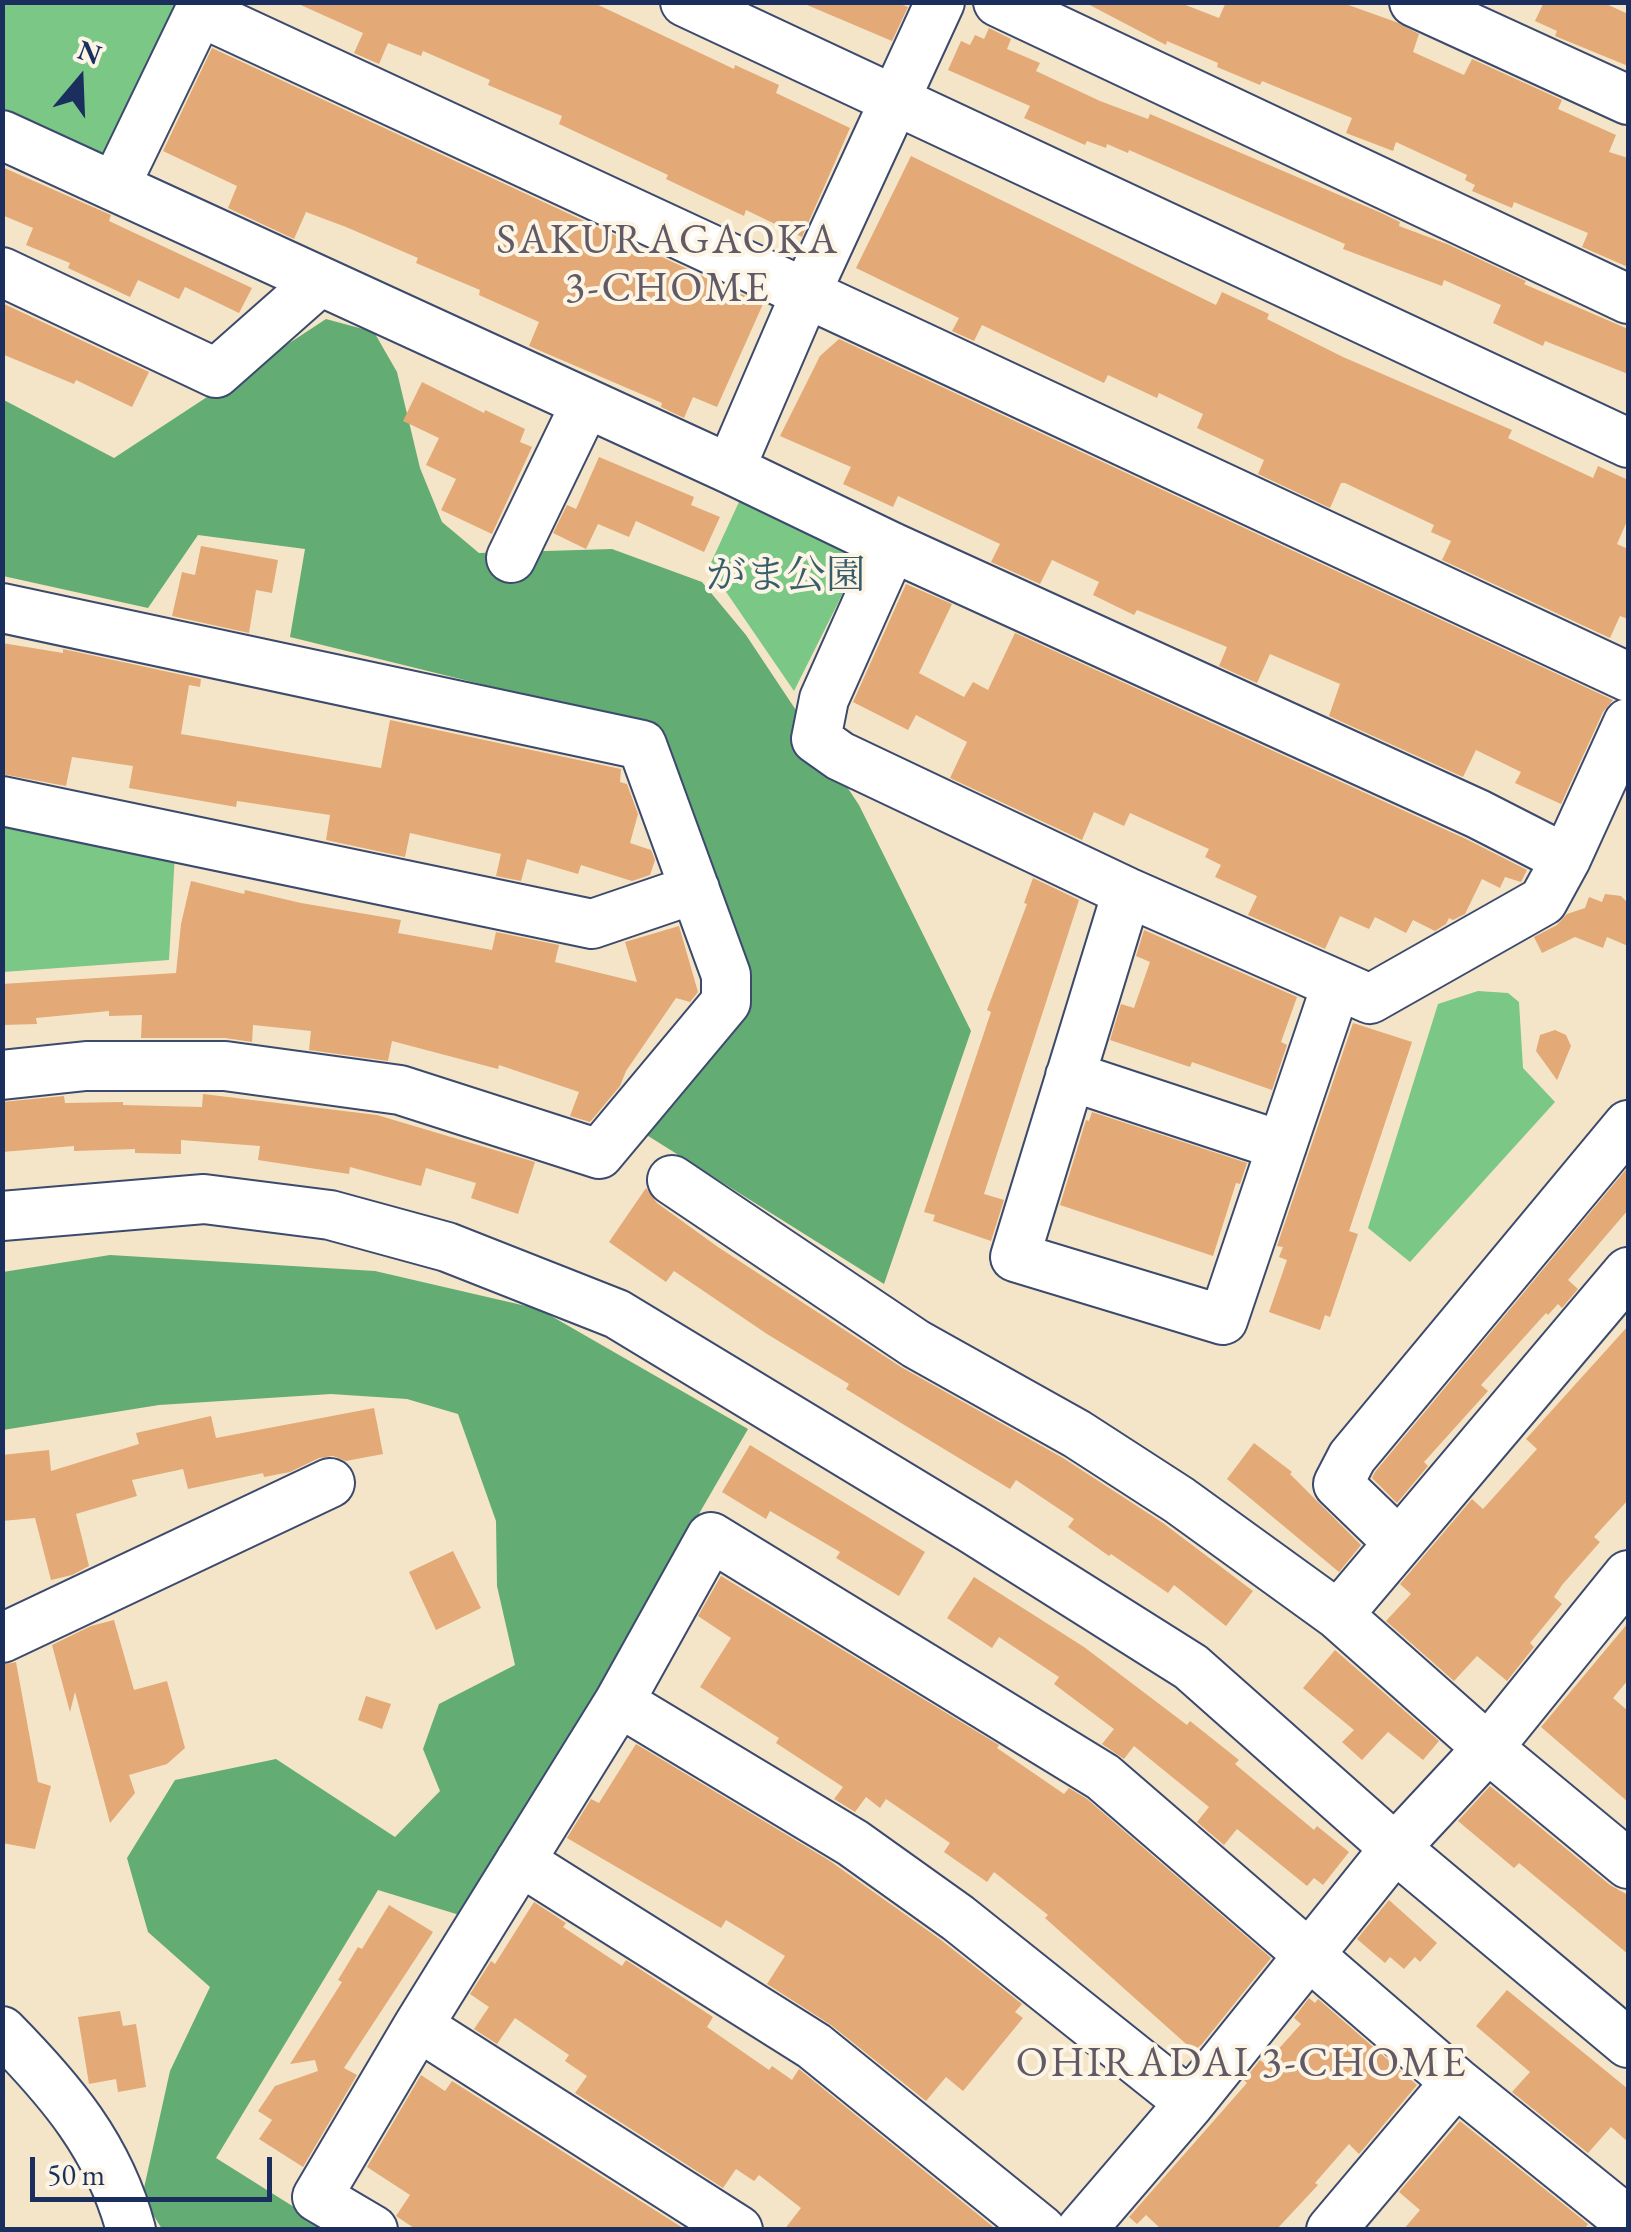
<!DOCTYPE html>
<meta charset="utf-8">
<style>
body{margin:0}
#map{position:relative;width:1631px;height:2232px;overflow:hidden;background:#f4e5c8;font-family:"EB Garamond",serif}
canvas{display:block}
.frame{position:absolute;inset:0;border:5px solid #1b2f5e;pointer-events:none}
.north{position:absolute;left:30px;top:30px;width:100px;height:100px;-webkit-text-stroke:8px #fcf5e5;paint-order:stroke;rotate:19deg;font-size:28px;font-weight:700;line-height:40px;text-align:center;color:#1b2f5e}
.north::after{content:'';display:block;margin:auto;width:35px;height:45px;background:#1b2f5e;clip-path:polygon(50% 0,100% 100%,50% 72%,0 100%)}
.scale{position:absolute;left:30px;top:2157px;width:242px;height:45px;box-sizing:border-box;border:5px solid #1b2f5e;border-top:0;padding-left:12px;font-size:30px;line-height:35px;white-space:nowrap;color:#1b2f5e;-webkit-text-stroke:8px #fcf5e5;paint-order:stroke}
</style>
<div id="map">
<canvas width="1631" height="2232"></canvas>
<div class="frame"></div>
<div class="north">N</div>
<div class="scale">50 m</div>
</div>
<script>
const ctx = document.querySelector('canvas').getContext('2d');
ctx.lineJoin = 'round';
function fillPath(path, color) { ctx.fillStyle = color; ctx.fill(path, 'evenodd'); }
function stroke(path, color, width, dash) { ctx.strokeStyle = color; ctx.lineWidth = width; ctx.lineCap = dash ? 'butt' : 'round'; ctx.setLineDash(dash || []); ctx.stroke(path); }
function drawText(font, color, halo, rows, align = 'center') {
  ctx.font = font + ' "EB Garamond","Noto Serif JP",serif'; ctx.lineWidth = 8; ctx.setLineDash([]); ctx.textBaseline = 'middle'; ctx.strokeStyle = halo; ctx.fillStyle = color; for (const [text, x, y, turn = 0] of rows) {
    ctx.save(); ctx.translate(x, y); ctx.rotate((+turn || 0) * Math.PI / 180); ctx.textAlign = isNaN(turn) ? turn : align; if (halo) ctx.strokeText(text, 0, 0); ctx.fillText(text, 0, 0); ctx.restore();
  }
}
const green = new Path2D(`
 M2,3h183l-77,160 -105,-52z
 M744,491l101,49 15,19 -66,132 -85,-124z
 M3,818l172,35 -6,107 -166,12z
 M1478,991l30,2 11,9 4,66 32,34 -145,160 -42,-34 70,-224z`);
const forest = new Path2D(`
 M326,319l48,13 23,40 23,96 22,54 37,31 133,-4 90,33 44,53 113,170 112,226 -87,253 -239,-150 103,-145 -97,-263 -361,-89 15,-88 -107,-14 -50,73 -145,-32 -1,-177 112,59z
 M110,1255l265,16 164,38 209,120 -282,488 -88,-27 -162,268 113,71h-167l-20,-32 28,-126 40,-84 -62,-55 -21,-74 48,-78 101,-21 119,78 45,-46 -17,-42 16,-45 76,-39 -18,-79 -1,-65 -38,-107 -51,-15 -76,-5 -172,11 -156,25v-158z`);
const building = new Path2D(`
 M294,2h298l142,67 1,-4 44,20 -3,8 74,35 -48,109 -56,-27 -2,6 -78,-37 2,-4 -109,-51 3,-8 -74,-31 2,-5 -67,-29 -2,5 -33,-13 -9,21 -25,-11 9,-20z
 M800,2h95l13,5 -16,34z
 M1084,2h94l41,16 7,-16h114l56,20 23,12 -6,18 51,23 8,-16 90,41 -4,9 58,26 -7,17 19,6v109l-46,-20 6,-14 -74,-31 -2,6 -40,-17 3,-6 -10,-5 2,-5 -71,-33 -3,9 -47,-18 6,-15 -90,-37 -2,4 -43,-18 1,-4 -51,-22 -1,4z
 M1544,2h58l26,12v52l-73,-30 2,-5 -22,-10z
 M989,28l22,11 -4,10 33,14 -4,8 64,30 48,18 2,-5 229,98 21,10 -1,4 48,18 79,37 -2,3 104,45v45l-83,-33 -2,5 -50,-23 8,-18 -57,-25 -2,6 -99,-37 2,-5 -216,-94 -1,3 -21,-9 -1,4 -19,-7 -2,4 -61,-27 6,-12 -82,-36 13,-29 9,4 5,-10 9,4z
 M212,48l551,256 -46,103 -24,-10 -9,21 -23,-11 1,-4 -133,-57 10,-24 -60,-27 1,-5 -64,-27 2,-5 -72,-31 -40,-15 -12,27 -66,-31 9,-22 -74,-35z
 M911,156l305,149 6,-13 47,22 -2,5 76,38 169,73 -4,8 85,40 5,-12 30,14v39l-11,25 11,5v70l-8,-3 -10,22 -168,-78 9,-19 -20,-9 3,-7 -89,-42h-4l-11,25 -72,-34 6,-14 -67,-32 6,-14 -44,-21 -2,5 -49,-23 -4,8 -122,-58 -8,16 -22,-10 7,-13 -103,-50z
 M2,167l109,48 -2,6 143,67 -13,25 -54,-26 -6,12 -41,-19 -8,17 -62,-29 2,-5 -44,-18 7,-17 -31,-13z
 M2,303l147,69 -17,35 -56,-27 -2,4 -72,-30z
 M839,339l774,361 -10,12 -42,92 -46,-21 6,-11 -45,-22 -13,27 -134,-61 11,-32 -70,-30 -13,29 -38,-17 8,-19 -90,-37 -3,5 -41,-20 6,-13 -47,-22 -12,24 -49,-22 9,-18 -102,-48 -5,11 -50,-23 8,-17 -71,-31 40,-80z
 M422,382l62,31 1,-3 40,19 -5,13 12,5 -40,87 -51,-24 15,-31 -30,-14 13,-27 -36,-17z
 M599,457l95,40 -3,8 29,12 -16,35 -68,-31 -7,16 -31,-13 -12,25 -33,-16 14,-28 9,4z
 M201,546l77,14 -6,33 -16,-3 -7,43 -77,-17 10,-44 13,3z
 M906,584l46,20 -33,69 45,24 9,-15 15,8 27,-57 451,206 61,31 -6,12 -16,-5 -5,11 -18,-9 -17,35 -12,6 -4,-2 -3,6 -11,7 -22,-11 -7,13 -31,-16 -6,12 -29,-13 -15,33 -77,-34 9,-19 -42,-19 6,-12 -16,-8 4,-8 -79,-36 -6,13 -30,-14 -12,28 -132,-62 17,-36 -51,-27 -8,15 -55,-28z
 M2,643l61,10v-4l138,30 -1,8 -11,-2 -8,49 200,34 9,-48 231,49 -1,13 7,2 11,30 -8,29 21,7 4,10 -5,15 -18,6 -51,-16 -3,9 -51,-15 -6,22 -25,-5 5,-22 -91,-21 -5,24 -79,-17 4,-25 -93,-14 -1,6 -107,-19 4,-22 -61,-9 -6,29 -64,-12z
 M1033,878l46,22 -95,294 20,6 -13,41 -58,-20 2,-6 -11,-3 67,-200 -4,-2 40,-106 -3,-1z
 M191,881l53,13 1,-4 56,13 100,17 -3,13 94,17 4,-18 63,13 -4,17 82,20 -12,-40 54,-16 19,66 -8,10 -14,-4 -50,73 -6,15 -30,36 -20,-6 9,-24 -80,-27 -1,4 -106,-28 -4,20 -79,-11 2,-19 -58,-6 -1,17 -27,-4h-84l1,-23 -33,1v-5l-73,7 1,6 -35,1v-41l174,-11 5,-49z
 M1605,894l16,2 7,7v43l-21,-9 -4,11 -28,-11 -33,16 -8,-16 23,-12 10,-11 18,-6 4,-11 13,5z
 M1144,930l153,67 -16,45 6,3 -15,45 -80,-28 -2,5 -80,-27 11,-36 13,4 16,-46 -14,-6z
 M1353,1023l59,19 -63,189 9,3 -28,83 -5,-2 -5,15 -51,-18 18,-52 -8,-3 4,-10 -6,-1z
 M1555,1030l11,5 5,11 -14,34 -21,-29 4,-16z
 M203,1094l174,21 158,47 -17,52 -47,-16 5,-15 -50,-15 -5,18 -71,-19 -1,7 -91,-14 2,-14 -79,-6v14l-46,-1v-4l-61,2v-5l-72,6v-50l62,-6 1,7 58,-1v3l79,2z
 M1092,1112l155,51 -7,21 -4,-1 -23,73 -153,-51 26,-85 3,1z
 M1628,1167v43l-60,70 10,9 -16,19 -4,-4 -10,11 -2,-2 -65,72 7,6 -64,71 4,4 -31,37 -25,-25 3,-6z
 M646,1188l11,15 61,44 183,120 162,91 100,65 90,68 -27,35 -52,-41 -6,8 -57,-39 -2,2 -41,-29 6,-8 -58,-39 -6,9 -104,-63 -60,-37 3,-5 -82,-50 -93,-63 -8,11 -57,-40z
 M1628,1326v174l-34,37 6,5 -38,43 -8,12 8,7 -32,39 4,4 -27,34 -30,-25 -23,25 -68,-60 25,-27 -11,-10 72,-85 11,10 54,-60 -11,-10z
 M374,1408l9,46 -37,7 -13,-5 -14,2 -29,14 -26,5 -1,-4 -75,16 -5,-20 -51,11 5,16 -61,18 13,52 -17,9 -21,5 -16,-62 -33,3v-66l47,-5 2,21 88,-27 -3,-11 75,-17 5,22z
 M1254,1443l38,29 -2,2 71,71 -22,27 -112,-93z
 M750,1445l175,107 -26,44 -63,-38 4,-6 -70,-41 -4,8 -44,-27z
 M453,1551l28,57 -45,22 -27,-58z
 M721,1576l278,169 -2,3 67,46 5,-6 18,11 184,159 -69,86 -8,7 -149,-133 3,-3 -54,-43 -7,10 -43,-30 6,-9 -64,-44 -6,9 -14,-11 -11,15 -21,-13 9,-12 -67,-44 3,-5 -79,-51 31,-49 -33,-22z
 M974,1577l110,70 103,78 3,-4 49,39 -4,4 79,66 3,-4 32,26 -26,33 -9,-7 -7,8 -70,-57 -13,16 -27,-23 12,-15 -75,-61 -10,13 -22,-15 12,-15 -60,-45 5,-7 -60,-40 -7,11 -45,-30z
 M114,1620l20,70 33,-9 18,67 -18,16 -38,11 6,18 -25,30 -35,-131 -5,20 -18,-67 39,-19z
 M1628,1623v57l-15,18 15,13v91l-87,-75z
 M1335,1650l104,91 -16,19 -35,-28 -26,28 -20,-18 12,-12 -51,-42z
 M16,1662l22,120 13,4 -16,63 -33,-6v-178z
 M366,1696l25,8 -9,25 -24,-9z
 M636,1744l194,117 111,79 81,64 -7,8 8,6 -60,73 -17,-14 -20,24 -95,-76 -64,-41 18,-28 -59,-36 -5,8 -154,-90 24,-39 8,4z
 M1490,1786l120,99 18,10v59l-109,-91 -5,5 -56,-47z
 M1389,1900l48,43 -17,19 -5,-5 -11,12 -14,-12 -5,6 -28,-24z
 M534,1902l32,21 -3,4 59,39 4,-6 87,57 -6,10 62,43 3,-4 20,14 7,-11 198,161h-213l17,-22 -42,-33 -5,6 -18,-12 -13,19 -148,-95 12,-17 -22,-15 4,-6 -54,-37 -18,26 -23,-15 15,-22 -19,-13 21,-33 4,3z
 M389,1905l44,27 -89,136 13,7 -54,92 -44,-28 13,-19 -14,-9 17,-25 43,-15 -3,-11 -25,4 52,-82 -4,-2 20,-33 4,2z
 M1507,1990l121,99v53l-17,-15 -23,26 -76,-61 18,-20 -54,-46z
 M1309,1998l6,5 3,-4 99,86 -58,69 -10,-10 -34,39 3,2 -42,45h-114l-16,-15 -9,9 -8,-7 118,-134 -3,-3 16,-20 5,4 36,-40 -7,-6z
 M120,2011l3,15 13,-2 10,63 -28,5 -2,-13 -27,5 -11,-67z
 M421,2075l24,16 7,-10 234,149h-269l-21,-14 14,-21 -43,-28z
 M1460,2121l128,103 -4,6h-181l17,-20 -21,-18z`);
const minor = new Path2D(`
 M685,2l943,441
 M998,2l630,297
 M1414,2l214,98
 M200,12c477,219 952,444 1428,665
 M2,135l728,334 162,78 586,267 88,45
 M116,184l88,-182
 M2,272l214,101 103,-91
 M730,469l75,-174 135,-293
 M892,547l-68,152 -8,40 24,17 287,136 243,107 173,-98 23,-42 62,-136
 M511,558l75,-155
 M2,608l640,137 84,230v27l-127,152 -199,-64 -175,-24h-139l-84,9
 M2,801l590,123 103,-35
 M1127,892l-112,365 208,63 113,-334
 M1070,1076l212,70
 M672,1180l244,164 161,90 102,66 159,115 150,133 140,116
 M2,1216l202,-17 126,16 117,32 170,67 355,215 219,138 204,181 233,195
 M1399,1543l-61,-59 14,-27 276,-332
 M1338,1615l290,-343
 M2,1638l328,-155
 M619,1702l234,141 105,75 232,185
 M520,1861l294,185 227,184
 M418,2026l320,204
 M2,2031c59,60 107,116 129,199
 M373,2230l-56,-33 101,-171 201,-324 92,-165 392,240 353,305 172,139
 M1081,2230l109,-127 205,-255 93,-100 140,-173
 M1331,2230l125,-148`);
const parkNames = [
 ["がま公園",786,577]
];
const neighbourhoodNames = [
 ["SAKURAGAOKA",668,242],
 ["3-CHOME",668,290],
 ["OHIRADAI 3-CHOME",1242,2065]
];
fillPath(green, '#7ac786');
fillPath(forest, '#63ac73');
fillPath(building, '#e3a976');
stroke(minor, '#3c4a6e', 52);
stroke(minor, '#fff', 48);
drawText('40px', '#385d6a', '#fcf5e5', parkNames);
ctx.letterSpacing = '2.5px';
drawText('42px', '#615a66', '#fcf5e5', neighbourhoodNames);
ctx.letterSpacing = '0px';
</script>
